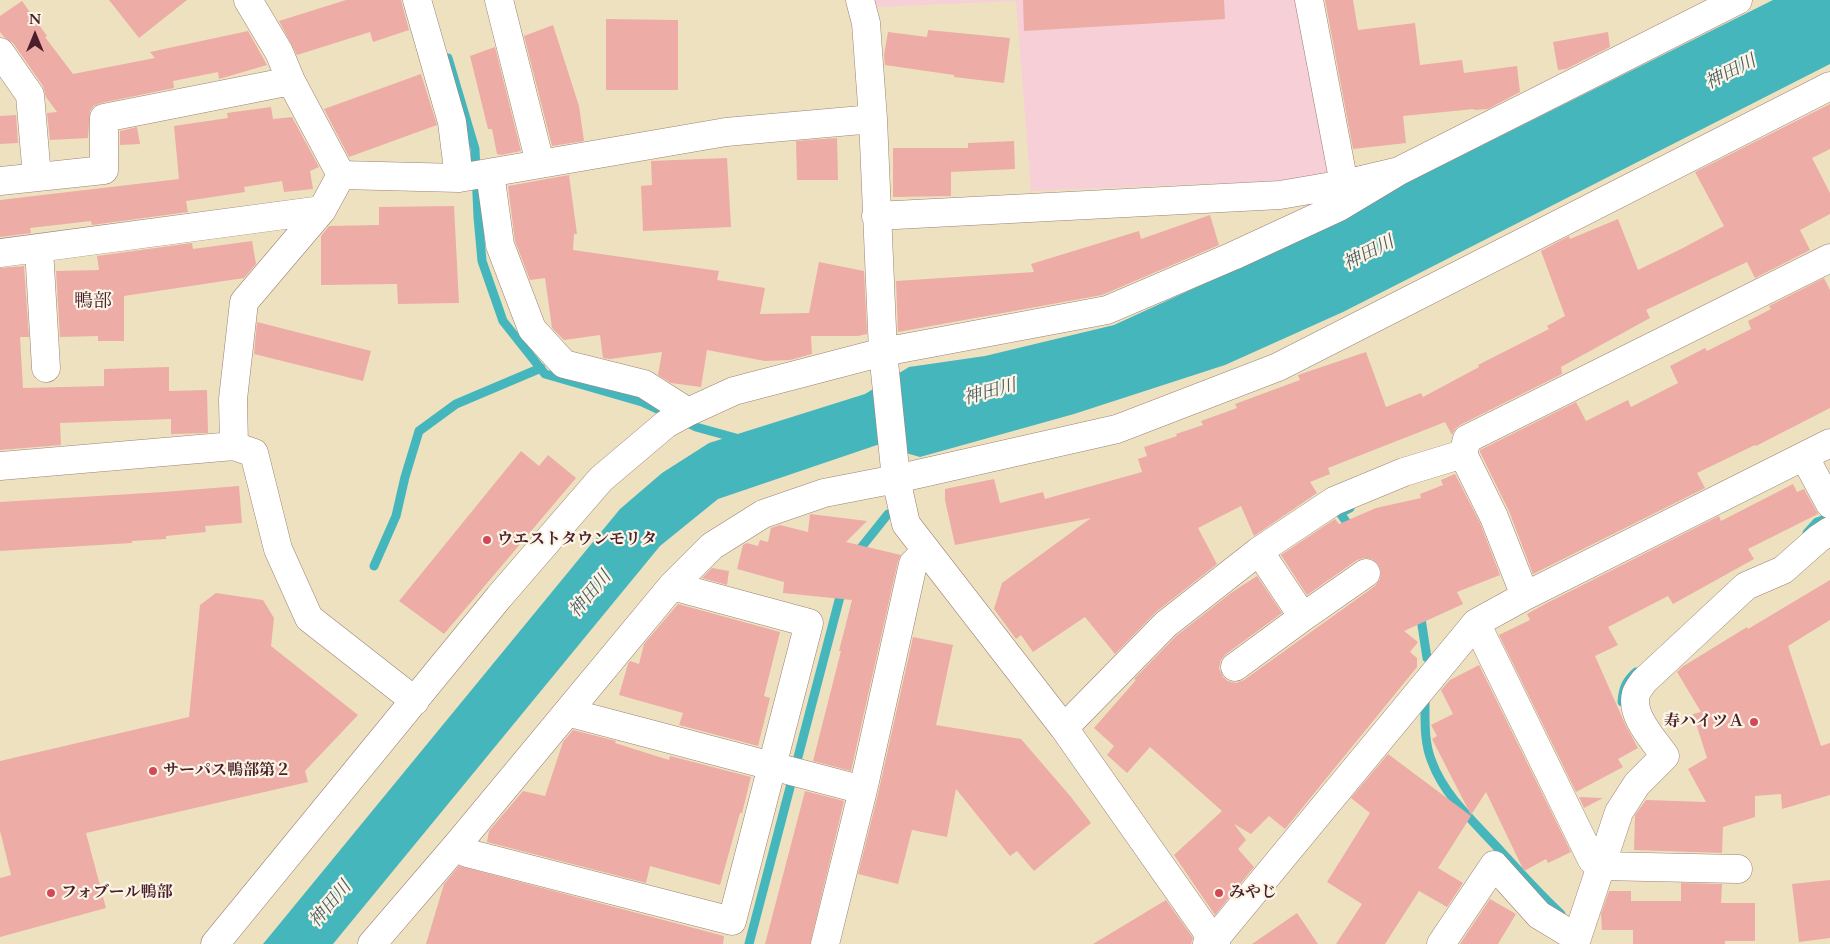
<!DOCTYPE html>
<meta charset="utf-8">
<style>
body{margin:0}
#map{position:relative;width:1830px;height:944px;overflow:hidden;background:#eee1c0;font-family:Cardo,serif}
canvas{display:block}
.north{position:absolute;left:10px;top:10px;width:50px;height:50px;-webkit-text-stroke:4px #fcf5e5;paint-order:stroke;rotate:0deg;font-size:14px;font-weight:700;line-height:20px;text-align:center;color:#4a1f2b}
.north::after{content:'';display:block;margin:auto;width:18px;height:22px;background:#4a1f2b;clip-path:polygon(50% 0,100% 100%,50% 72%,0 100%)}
</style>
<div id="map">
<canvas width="1830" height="944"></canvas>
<div class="north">N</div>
</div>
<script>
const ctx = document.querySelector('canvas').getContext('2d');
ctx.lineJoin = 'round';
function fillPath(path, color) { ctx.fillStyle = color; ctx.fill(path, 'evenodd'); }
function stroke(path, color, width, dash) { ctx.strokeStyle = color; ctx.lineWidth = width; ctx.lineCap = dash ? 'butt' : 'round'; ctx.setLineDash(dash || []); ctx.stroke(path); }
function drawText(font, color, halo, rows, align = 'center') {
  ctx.font = font + ' Cardo,"Noto Serif JP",serif'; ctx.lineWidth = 4.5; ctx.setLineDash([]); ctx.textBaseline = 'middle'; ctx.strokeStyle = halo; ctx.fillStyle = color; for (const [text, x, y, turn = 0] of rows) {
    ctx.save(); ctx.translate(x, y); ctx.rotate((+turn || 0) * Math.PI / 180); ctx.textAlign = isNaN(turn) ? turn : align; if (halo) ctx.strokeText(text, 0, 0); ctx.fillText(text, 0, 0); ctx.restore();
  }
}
const built = new Path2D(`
 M872,0h426l31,179 -298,12 -15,-190 -142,6z`);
const water = new Path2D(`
 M1773,0h57v64l-487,248 -118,53 -151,49 -154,43 -43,-12 -159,54 -58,47 -327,398h-70l357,-435 42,-36 47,-30 156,-49 44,-27 76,-11 129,-31 98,-45z`);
const stream = new Path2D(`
 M448,58l27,91 3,68 4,44 21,60 42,53 97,28 28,13
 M681,420l15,7 47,13
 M1350,508l-10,5 12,17
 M1807,533l10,-11 6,-2
 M856,554l32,-40
 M374,566l22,-50 9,-39 14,-46 37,-27 85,-36
 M1420,612l7,46
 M1425,701c0,21 -1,42 7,61 12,33 42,60 65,85 21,23 41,46 64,67
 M1622,702c1,-14 4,-21 14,-30
 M749,944l93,-355`);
const building = new Path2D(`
 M109,0h78l-48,38z
 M346,0h55l8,30 -36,12 -3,-10 -73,23 -18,-34z
 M1023,0h201l1,19 -201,12z
 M1325,0h28l5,30 57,-7 5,42 42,-5 2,13 53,-7 3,26 -32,17 -14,1v-1l-71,7 3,27 -53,6z
 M22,1l25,35 -2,1 28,37 82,-16 -5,-6 98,-21 19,34 -48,14 -1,-7 -45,9 1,7 -73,15 -7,3 -4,5 -2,27 -38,2 -3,-27 10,-1 -11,-15 -3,-11 -30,-43 -9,-6 -4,-5v-16z
 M606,19l72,1v70h-72z
 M553,25l26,81 5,35 -32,5 -28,-110z
 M928,30l82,8 -6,45 -50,-6v-2l-69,-10 -1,-10 4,-23 39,5z
 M1608,32l2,15 -44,22 -8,1 -5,-28z
 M495,47l26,104 -20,4 -4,-1 -5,-25h-4l-18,-73z
 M421,74l16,51 -88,32 -25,-48z
 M1830,104v45l-18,9 18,35v21l-30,16 10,20 -55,28 -8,-16 -101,48 4,8 -89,49 1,7 -102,51 -5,4 -3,6 -7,-13 -117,46 2,6 -20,8 7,11 -63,43 -13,-30 -43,22 19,36 -61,48 -41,42 -30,-37 -52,35 -12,-17 -5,4 -22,-30 8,-26 89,-65 -136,27 -10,-45v-11l49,-10 6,24 43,-11 2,7 97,-27 -4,-13 9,-3 -3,-9 33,-11 -1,-2 27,-9 -2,-4 36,-13 -2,-4 65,-24 -2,-5 68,-23 20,55 35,-14 2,4 56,-30 -1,-2 71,-36 -2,-3 18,-10 -24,-65 28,-15 1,3 48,-20 20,51 45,-22 41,-22 -29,-54z
 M271,107l2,12 19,-2 27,50 -9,4 3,18 -29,3 -2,-11 -38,6 1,5 -59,9 2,11 -96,13 -1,-4 -61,7 1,5 -31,4v-37l179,-21 -5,-53 54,-8 -1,-5z
 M16,115l2,28 -18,1v-28z
 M137,127l3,17 -20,1v-14z
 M837,138l1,42h-41l-1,-39z
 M1014,141l1,28 -64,3v24l-58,1v-49h75v-5z
 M727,158l4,69 -88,4 -2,-45 11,-1 -1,-24z
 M569,175l8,59h-3l-1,16 146,21 -2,9 48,8 -5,26 49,-1 10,-51 45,9 3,63 -9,2h-47l1,18 -22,6 -25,1 -58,-11 -6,37 -30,-4 -13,-8 4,-23 -52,7 -7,-1 -3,-23 -36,5 -12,-12 -7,-50 -15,2 -15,-39 -7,-55z
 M454,206l5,97 -61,1 -1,-20 -76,1v-49l8,-10 50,-1v-18z
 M1210,215l9,30 -117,50 -204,37 -2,-51 138,-9 -3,-8 108,-33 2,8z
 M252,241l4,23 -12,14 -120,18v45h-26v-5l-38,1 -4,-66 43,-1 -2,-14 95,-13 1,6z
 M24,266l5,71h-9l3,51 81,-2v-17l65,-2v24l38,-1 1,43 -37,1v-15l-111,4 1,22 -61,5v-182z
 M1824,278l6,12v118l-74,38 -1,-1 -58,28 8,15 -172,86 -24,-63 -29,-59v-2l96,-48 10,19 42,-21 3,7 47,-24 -8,-17 35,-18 2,3 44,-22 -3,-8 23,-12 -2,-3z
 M257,322l114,29 -8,30 -109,-27z
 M521,451l18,15 9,-11 28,23 -132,156 -45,-33z
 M1455,474l25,49 20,52 -43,17 6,12 -59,27 14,11 -8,10 7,6v9l-132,162 -16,-13 -18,18 -17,-10 12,16 -8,9 16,18 -39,48 -41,-60 48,-44 -72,-64 -23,26 -20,-18 7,-9 -20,-18 42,-48 -2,-1 42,-43 55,-43 26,-17 25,37 -56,41 -5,6 -2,8 4,9 5,4 8,2 8,-3 131,-94 5,-7 1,-8 -3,-7 -6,-5 -8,-1 -7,2 -50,35 -26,-40 54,-36 4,5 37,-16 45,-10 -1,-4 23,-9 -2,-5z
 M1793,484l4,8 7,-3 14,25 -70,35 6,10 -81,45 -5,-8 -60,31 10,18 -23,11 31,70 12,22 -20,11 5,8 -47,25 -77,-157 31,-15 -3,-6 18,-10 174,-88 2,5z
 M239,486l3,37 -37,3 1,6 -40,4v3l-34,2v2l-132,8v-49l163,-10z
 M810,514l57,7 -21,21 55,13 -3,6 -47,210 -38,-10 28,-110h-2l13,-51 -69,-7 1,-11 -47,-13 6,-24 4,-2 11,3 2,-6 8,2 3,-14 9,-3 28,7z
 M712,568l17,3 -2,14 -25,-7z
 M1830,580v40l-42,26 33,100 9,-3v52l-48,14 -1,-15 -26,2v21l-32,10 -1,26 -88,-3 1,-35 11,-15 60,2 -18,-33 19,-11 -14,-44 8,-2 -24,-40 5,-5 65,-40 1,2z
 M216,593l47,7 11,18 -3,28 87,69 -53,56 3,11 -222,51 20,75 -106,29v-59l11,-3 -11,-44v-70l189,-44 11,-112z
 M678,604l102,28 -16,64 6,2 -12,48 -79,-21 4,-12 -64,-18 9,-31 2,-3 9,3 5,-20z
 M913,637l40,8 -17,80 85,14 50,58 20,26 -57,48 -17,-20 -7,5 -54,-67 -9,48 -35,-7 -14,54 -40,-10 20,-80z
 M1479,665l92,187 -23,11 -2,-4 -22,12 -38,-79 -15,23 -39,-76 5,-3 -6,-11 22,-11 -12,-24 9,-10z
 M573,730l43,11 -1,2 54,17 1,-4 81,21 -9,36h-2l-20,72 -70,-19 -4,17 -159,-41 2,-11 34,-40 22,5 18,-54z
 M1388,754l83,62 -33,52 25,15 -16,24 -28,-16 -34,53h-49l26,-40 -35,-22 43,-69 -19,-15z
 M805,791l39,10 -34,143h-45z
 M1579,797l24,1 -19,10z
 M459,866l265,70 -1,8h-297l18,-60z
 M1830,880v58l-31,4 -7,-58z
 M1681,883l41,1 -1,19h34v38h-30v3h-92v-14h-31l-1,-16 8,-23h22v10h50z
 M1490,899l26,15 -18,30h-38z
 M1166,900l27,38 -2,6h-98z
 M1297,913l21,31h-66z`);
const minor = new Path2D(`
 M248,0l31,52 12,29 50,94 118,3 267,-46 147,-13
 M417,0l35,122 7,56
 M499,0l41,163
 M860,0l6,23 7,96 10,233 13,127 10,45 158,204 152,216
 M1309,0l35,184
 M0,52l30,43 7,82
 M490,173l10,72 32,84 32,35 80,20 44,28
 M0,181l104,-11v-52l187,-37
 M876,216l404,-21 64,-11 55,-13 339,-171
 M39,249l7,119
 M0,253l322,-43
 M234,446l-1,-47 11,-97 78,-92 19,-35
 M1804,456l26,48
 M0,466l234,-20 20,7 24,96 31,69 106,83
 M1259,551l44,66 63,-44
 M1525,596l-31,-79 -31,-63 4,-15 363,-181
 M1476,623l116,237 9,6 137,3
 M1235,667l68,-50
 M571,709l7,6 285,75
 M1064,728l102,-104 93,-73 75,-50 70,-29 59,-18
 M457,845l10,8 265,68 77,-298 -137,-37
 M215,944l284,-347 102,-118 65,-55 22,-12 46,-21 149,-39 224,-42 126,-54 106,-49 60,-36
 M372,944l85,-99 215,-259 40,-40 51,-32 61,-21 72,-14 221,-50 161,-62 552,-281
 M825,944l38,-154 50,-226 13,-13
 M1207,944l7,-4 262,-317 49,-27 305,-153
 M1441,944l53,-79 45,50 38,23 42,-126 18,-28 28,-28c-11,-16 -35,-40 -29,-62 1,-4 5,-9 8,-13l102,-95 37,-16 35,-31 12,-8`);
const markers = [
 [487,540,5,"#d1495b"],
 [1754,722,5,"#d1495b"],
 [153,771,5,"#d1495b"],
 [51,893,5,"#d1495b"],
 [1219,893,5,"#d1495b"]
];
const poiNames = [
 ["ウエストタウンモリタ",497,540],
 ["寿ハイツＡ",1744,722,"right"],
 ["サーパス鴨部第２",163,771],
 ["フォブール鴨部",61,893],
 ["みやじ",1229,893]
];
const waterNames = [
 ["神田川",1731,73,-27],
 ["神田川",1369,254,-27],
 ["神田川",990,393,-15],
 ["神田川",591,595,-50],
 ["神田川",331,905,-50]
];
const quarterNames = [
 ["鴨部",93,303]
];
fillPath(built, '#f6cfd7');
fillPath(water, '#46b6bd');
stroke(stream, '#46b6bd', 9);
fillPath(building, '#edaca5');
stroke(minor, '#9c8076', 29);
stroke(minor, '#fff', 28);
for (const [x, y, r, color] of markers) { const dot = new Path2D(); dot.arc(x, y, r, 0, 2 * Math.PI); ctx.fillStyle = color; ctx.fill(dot); stroke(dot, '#fcf5e5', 2); }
drawText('bold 16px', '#4a1f2b', '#fcf5e5', poiNames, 'left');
drawText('italic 18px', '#485b65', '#fcf5e5', waterNames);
drawText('19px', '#4a1f2b', '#fcf5e5', quarterNames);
</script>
